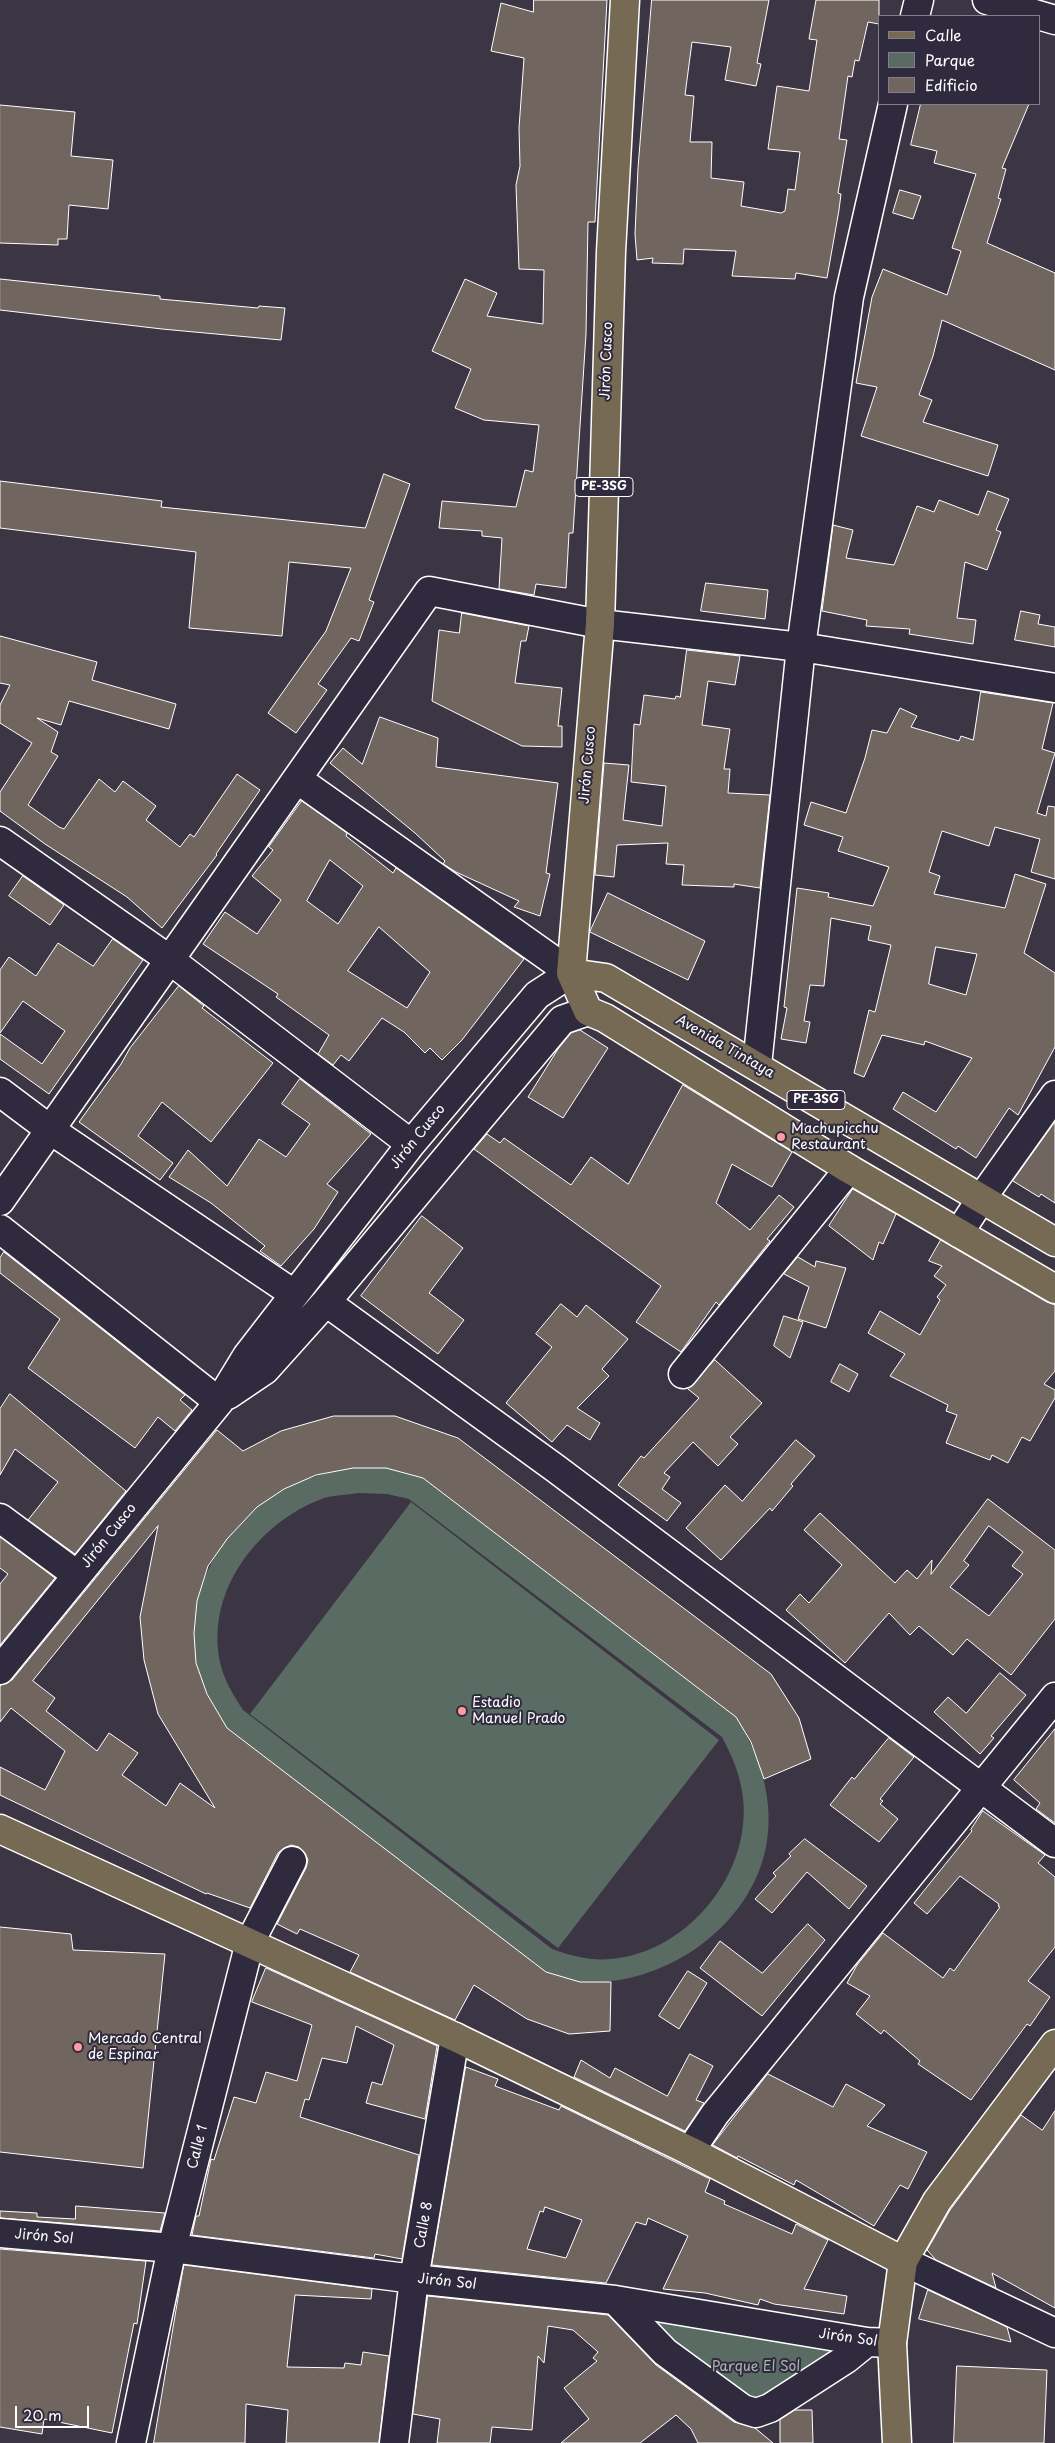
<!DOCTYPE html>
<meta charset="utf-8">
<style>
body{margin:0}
#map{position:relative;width:1055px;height:2443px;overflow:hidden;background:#3c3644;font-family:"Playpen Sans",sans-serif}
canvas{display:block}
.legend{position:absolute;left:878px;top:15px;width:162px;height:90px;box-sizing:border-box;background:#2f2a3d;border:1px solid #827f8b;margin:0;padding:6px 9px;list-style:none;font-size:15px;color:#fff}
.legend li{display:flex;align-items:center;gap:10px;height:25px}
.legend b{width:25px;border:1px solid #827f8b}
.scale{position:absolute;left:15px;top:2406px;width:74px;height:22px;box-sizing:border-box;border:2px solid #fff;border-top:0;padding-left:6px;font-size:15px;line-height:18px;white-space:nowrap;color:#fff;-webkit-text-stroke:4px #2f2a3d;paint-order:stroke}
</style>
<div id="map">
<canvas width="1055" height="2443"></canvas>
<ul class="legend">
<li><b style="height:6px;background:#776a54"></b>Calle</li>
<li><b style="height:14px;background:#5a6b63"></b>Parque</li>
<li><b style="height:14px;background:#716560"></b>Edificio</li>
</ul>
<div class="scale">20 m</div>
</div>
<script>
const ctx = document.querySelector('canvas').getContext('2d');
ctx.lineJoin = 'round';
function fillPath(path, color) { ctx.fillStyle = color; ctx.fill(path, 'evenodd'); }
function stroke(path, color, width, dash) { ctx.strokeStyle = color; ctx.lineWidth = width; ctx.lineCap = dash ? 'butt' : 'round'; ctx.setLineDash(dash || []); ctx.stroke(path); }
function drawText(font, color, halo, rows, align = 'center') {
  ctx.font = font + ' "Playpen Sans",sans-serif'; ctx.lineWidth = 4; ctx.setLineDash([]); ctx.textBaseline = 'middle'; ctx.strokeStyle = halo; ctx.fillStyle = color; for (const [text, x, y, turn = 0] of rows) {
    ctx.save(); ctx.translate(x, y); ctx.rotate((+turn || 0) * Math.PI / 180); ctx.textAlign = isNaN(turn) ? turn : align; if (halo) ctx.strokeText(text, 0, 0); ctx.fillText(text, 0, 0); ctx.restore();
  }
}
const green = new Path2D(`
 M353,1468h33l37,10 313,239c24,39 39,83 30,130 -16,81 -103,140 -184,135 -12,-1 -25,-7 -36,-10l-319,-244c-12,-21 -26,-42 -31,-65 -14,-69 28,-143 89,-174 22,-12 44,-17 68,-21zM358,1493l29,1 22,5 313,238c9,17 17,35 20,54 13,75 -48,156 -123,167 -23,4 -45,-1 -67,-9l-309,-239c-9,-14 -18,-28 -22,-44 -18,-73 37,-144 103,-168 10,-3 23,-3 34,-5z
 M411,1502l308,238 -161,208 -308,-234z
 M637,2313l200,37 -81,58z`);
const building = new Path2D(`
 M534,0h73l-12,222h-7l-2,112 -13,199h-4l-3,55 -30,-4 -2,11 -35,-6 3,-51 -20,-2v-5l-43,-3 3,-27 74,6 9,-37 8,2 6,-47 -55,-5 -29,-12 16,-39 -39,-18 33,-72 32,14 -10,23 56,8 1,-54 -25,-1 -3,-84 4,-19 -1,-38 5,-70 -33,-7 10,-48 32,9z
 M652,0h117l-12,63 4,1 -5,22 -31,-6 6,-33 -39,-5 -7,53 9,1 -4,46h22l-1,36 33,4 -3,24 40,7 4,-2 3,-22 7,1 5,-38 -32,-3 9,-63 32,5 8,-51 -8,-1 7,-39h63v24l-11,-2 -9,39 -4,-1 -3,17 -4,-1 -9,63 8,1 -9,53 3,1 -2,16 -12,68 -31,-5 -1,6 -63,-3 4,-25 -52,-2 -1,15 -31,-1 1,-5 -16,2 -2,-26 3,-66z
 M921,104h108l-27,64 4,1 -8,29 3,1 -14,44 68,30v97l-113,-50 -9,36 -14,39 13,5 -9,22 75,23 -10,31 -127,-40 16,-49 -21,-4 16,-86 11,-28 64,26 14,-44 -9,-3 24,-74 -42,-11 3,-12 -26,-6z
 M0,105l75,7 -4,44 42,4 -5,49 -39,-4 -2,34h-9v6l-58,-2z
 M900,190l21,6 -8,23 -20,-6z
 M0,279l160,17v3l98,9 1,-2 26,2 -4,32 -119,-11 -162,-19z
 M384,474l26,10 -41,116 5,2 -15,39 -8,-3 -33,46 9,6 -31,43 -28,-20 58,-82 25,-63 -62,-6 -7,74 -93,-8 7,-76 -196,-24v-47l162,20 -1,6 204,21z
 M988,491l21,8 -13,31 5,2 -14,38 -22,-8 -8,56 19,2 -3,24 -64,-10 1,-5 -44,-3 1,-6 -45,-9 11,-86 20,5 -7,28 48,7 23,-59 17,6 5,-12 39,15z
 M706,583l62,7 -3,29 -64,-8z
 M1021,611l19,4 -2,9 17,3v20l-40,-7z
 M462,613l67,13 -3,15h-5l-6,42 47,5 -4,38h4v21l-40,-1 -90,-45 7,-71 20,3z
 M0,636l97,26 -5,18 84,24 -7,25 -100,-28 -8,24 -24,-7 21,14 -7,20 7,4 -30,49 31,22 5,2 35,-50 16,13 8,-11 33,25 -10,14 34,27 10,-13 4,3 43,-63 23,16 -44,64 1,1 -55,73 -35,-31 -82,-53 -45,-33v-19l32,-49 -32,-20v-18l10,-20 -10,-2z
 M687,650l53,6 -5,29 -27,-4 -6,44 28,4 -6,40h6l-2,24 42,2 -10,93 -26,-4v3l-52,-2 2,-20 -18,-1 2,-21 -51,2 -3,32 -19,-2 9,-112 25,2 -6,55 39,6 4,-40 -35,-4 3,-58 6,1 4,-30 31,4 1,-3 4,1z
 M981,692l72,11 -11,46 13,4 -18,60 9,3 2,-10 7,1v72l-24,-7 9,-33 -45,-12 -6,19 -47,-15 -13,41 11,4 -6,18 71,14 10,-34 31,10 -22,69 31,20v74l-37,68 -9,-7 -33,50 -18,-12 -2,3 -63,-40 10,-17 33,20 36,-54 -47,-17 -1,4 -42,-10 -18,42 -10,-4 15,-63 6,2 16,-67 -23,-5 3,-14 -40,-8 -7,68 -14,-1 -6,36 6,1 -4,21 -25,-4 6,-31 -3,-1 13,-119 32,5 -1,4 45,9 16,-39 -51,-16 5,-14 -39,-12 7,-23 35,11 19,-55 7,-28 15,3 13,-25 17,8 -6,11 48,14 2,-5 12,4zM936,947l41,7 -11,41 -37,-11z
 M380,717l58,21 -2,29 122,16 -12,90 4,1 -10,42 -26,-9 5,-6 -63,-29 -13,-8 2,-3 -30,-28 -85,-70 13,-15 19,16z
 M302,801l45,32 -1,3 47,37 3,-5 3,2 125,89 -62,81 -20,20 -12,-12 -5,5 -21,-21 -22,-14 -33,43 -8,-6 -8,10 -15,-11 11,-19 -53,-38 2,-3 -75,-50 22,-32 32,22 24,-34 -29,-24 21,-26 -4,-3zM330,860l33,26 -25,38 -31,-23zM379,927l51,45 -23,36 -59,-37z
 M23,876l41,29 -14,20 -41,-29z
 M608,893l97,48 -17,39 -98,-48z
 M113,939l30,21 -94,134 -49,-35v-25l42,30 23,-33 -42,-30 -23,32v-63l9,-13 27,19 22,-33 35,23z
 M179,986l25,20 -2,2 71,55 -62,79 -49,-40 -24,34 35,27 -13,17 -81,-58 42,-58 9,-16z
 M580,1030l28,18 -45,70 -35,-21 30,-48 13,-16z
 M300,1079l71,55 -44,50 11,8 -24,37 -33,37 -21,-15 5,-5 -54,-43 -42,-26 19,-27 39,36 32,-47 27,18 24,-33 -28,-20z
 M683,1085l109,67 -20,35 -40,-23 -16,39 34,27 29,-35 15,12 -27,32 3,2 -51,64 -3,-3 -35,50 -45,-30 25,-36 -187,-137 13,-15 13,9 4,-5 67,47 20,-28 37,27z
 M1055,1122v81l-14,-9 -2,3 -26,-16z
 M853,1189l43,25 -13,30 -4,-2 -6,18 -44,-34z
 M422,1216l41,32 -34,45 35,27 -26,34 -77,-58z
 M941,1240l106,62 8,3v66l-11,13 11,6v8l-25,43 -8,-4 -14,26 -16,-8 -2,5 -44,-17 11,-28 -11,-4 2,-6 -58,-29 15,-22 -37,-21 12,-22 40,24 20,-35 -3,-3 9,-12 -12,-9 8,-10 -13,-5z
 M4,1252l181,143 -5,5 12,10 -17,21 -17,-14 -23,31 -107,-80 32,-49 -60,-46v-15z
 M798,1257l17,10 1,-6 30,7 -20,60 -28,-9 11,-32 -25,-13z
 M561,1304l16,13 9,-12 42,34 -26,30 7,7 -32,32 23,15 -10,17 -23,-15 -15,17 -46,-39 46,-56 -16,-13z
 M784,1316l19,6 -13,36 -16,-12z
 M715,1360l47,43 -32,34 8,7 -20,22 -25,-24 -29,31 6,4 -8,12 19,14 -14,18 -49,-36 23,-29 3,2 55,-60 -11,-9z
 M840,1364l18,10 -9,18 -18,-10z
 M10,1394l116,97 -51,63 -47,-34 30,-38 -43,-33 -15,26v-66z
 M334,1416h61l63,22 313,236 28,44 12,41 -47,20 -13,-37 -15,-25 -313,-239 -37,-10h-33l-37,7 -32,14 -27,18 -30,32 -19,27 -11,35 -3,32 2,30 11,31 20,34 319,244 34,10h31l-1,49 -41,3 -42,-15 -53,-34 -19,35 -105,-48 9,-17 -59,-26 -3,5 -20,-10 29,-56 2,-8 -3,-7 -6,-6 -8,-2 -7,3 -6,5 -28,55 -43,-15 -1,1 -206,-99v-28l45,23 20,-39 -54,-43 -11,14v-37l12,-5 205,-250 26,21 38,-20zM158,1526l-18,91 4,43 14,54 57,94 -35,-25 -14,23 -44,-31 16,-22 -29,-20 -12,18 -51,-40 9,-13 -22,-17z
 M796,1440l19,16 -24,28 2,2 -21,25 -2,-3 -49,52 -35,-32 39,-43 17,16z
 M988,1499l67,51v69l-44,56 -44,-36 -14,16 -34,-29 -9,9 -21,-22 -44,50 -59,-53 14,-16 9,9 33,-38 -38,-35 16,-17 75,70 12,-13 10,9 15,-19 -1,14zM989,1526l34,26 -11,14 11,8 -34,42 -39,-29 19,-22 -5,-4z
 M0,1537l55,41 -55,67v-61l8,-10 -8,-6z
 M1000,1673l26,22 -35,41 3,2 -14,16 -46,-42 14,-15 18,16z
 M1055,1729v94l-19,-14 4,-6 -26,-23z
 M889,1738l25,19 -34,42 3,2 -3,3 18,15 -19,23 -49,-37 22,-28 2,2z
 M983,1811l62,44 -7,8 17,14v70l-27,34 22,16 -20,29 -3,-2 -56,76 -53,-36 2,-3 -36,-31 -3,4 -25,-20 14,-18 -23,-13 10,-18 26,-32 60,45 7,-10 4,3 46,-64 -2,-1 1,-2 -39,-28 -33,38 -13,-11 58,-72 -1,-1z
 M805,1839l62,47 -18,23 -42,-37 -35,41 -17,-14 21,-23 -3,-3 18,-17 -2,-2z
 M808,1924l17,16 -63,76 -62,-48 20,-27 42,32z
 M0,1927l71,7 2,16 92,4 -22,214 -143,-16z
 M266,1968l171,78 -12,73 -59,-16 6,-21 10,3 12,-40 -38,-19 -9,37 -25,-5 -13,42 -4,-1 -5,18 119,38 -17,104 -27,-5 -1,4 -182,-23 4,-19h3l12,-57 3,1 20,-63 22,6 10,-31 31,9 15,-56 -60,-23z
 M688,1971l19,12 -28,46 -20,-13z
 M690,2054l23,12 -17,34 8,3 -19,28 -111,-54 7,-17 29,18 5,-10 52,28z
 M466,2067l32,12 -3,7 64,24 2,-4 149,73 -5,13 20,9 -1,3 68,30 4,-10 32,16 -24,49 43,7 -3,18 -70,-10 -14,-5 -2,6 -53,-12 -42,-4 25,-53 -40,-18 -2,7 -10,-3 -30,61 -174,-18zM545,2207l37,13 -16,38 -39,-9 13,-38 3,1z
 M768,2074l65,33 13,-23 39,21 -18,21 60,26 -19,37 -8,-4 -26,41 -78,-46 -2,5 -56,-29 -1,2 -24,-13z
 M1055,2111v197l-63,-35 4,15 -60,-28 -9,-10 23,-40 71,-95 21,15z
 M76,2206l89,7 -5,18 -160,-13v-7l37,2v4l38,2z
 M0,2249l146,12 -9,63 -3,-1 -22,110 -68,-14 -2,15 -42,-7z
 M184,2265l188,24 -1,10 -76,-4 -8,72 57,1 1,-5 16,2 2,-13 26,4 -10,87h-93l2,-33 -42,-6 -1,39h-91z
 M928,2290l79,37 4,15 -92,-23z
 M428,2296l180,19 48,50 78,57 21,6 18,15h-75l-7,-14 -15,-14 -36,28h-79l28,-24 -25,-31 33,-27 -4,-3 5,-6 -25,-22 -25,-4 -4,37 -6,-7 -6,74 -40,-3 -2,16h-53l3,-24 -27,-5z
 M957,2366l90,4 -3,73h-90z
 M795,2410h17l1,33h-33v-23z`);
const minor = new Path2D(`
 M987,0l68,20
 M915,16l4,-16
 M0,841l170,119 241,184
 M757,1065l44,-418 48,-350 44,-193
 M0,1092l52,39 242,163
 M0,1201l429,-610 171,33 201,23 254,41
 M0,1229l219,173
 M959,1233l22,-34 74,-104
 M326,1302l229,166 500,375
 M683,1374l166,-205
 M228,1395l37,-25 61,-68 236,-282 26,-9
 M0,1518l77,57
 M0,1670l219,-268 28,-46 164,-212 126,-149 34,-22 -274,-194
 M690,2151l25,-37 340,-417
 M0,2233l172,15 242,31 201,21 252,42 25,1
 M903,2261l152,72
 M615,2300l50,52 78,57 13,4 14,-5 76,-49 21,-17
 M131,2443l41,-195 78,-306 42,-81
 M394,2443l20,-164 41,-242`);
const major = new Path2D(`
 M625,0l-14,252 -11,372 -29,349 17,38 17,7 244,151 206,120
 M571,973l35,5 449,264
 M0,1829l455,208 235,114 213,110
 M897,2443l-5,-100 11,-82 34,-60 118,-157`);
const markers = [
 [781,1137,5,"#ff9aa2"],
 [462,1711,5,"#ff9aa2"],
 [78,2047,5,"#ff9aa2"]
];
const shields = [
 [604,487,58],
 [816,1100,58]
];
const shieldNames = [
 ["PE-3SG",604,487],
 ["PE-3SG",816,1100]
];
const streetNames = [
 ["Jirón Cusco",607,361,-88],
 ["Jirón Cusco",588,765,-85],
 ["Avenida Tintaya",725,1047,30],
 ["Jirón Cusco",418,1137,-51],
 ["Jirón Cusco",109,1536,-51],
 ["Calle 1",198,2147,-76],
 ["Calle 8",424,2225,-80],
 ["Jirón Sol",44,2237,5],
 ["Jirón Sol",447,2282,6],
 ["Jirón Sol",848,2338,8]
];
const poiNames = [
 ["Machupicchu",791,1129],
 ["Restaurant",791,1145],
 ["Estadio",472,1703],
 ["Manuel Prado",472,1719],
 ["Mercado Central",88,2039],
 ["de Espinar",88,2055]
];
const parkNames = [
 ["Parque El Sol",756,2367]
];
fillPath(green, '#5a6b63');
fillPath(building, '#716560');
stroke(building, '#fff', 1);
stroke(minor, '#fff', 31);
stroke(major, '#fff', 31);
stroke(minor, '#2f2a3d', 28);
stroke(major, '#776a54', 28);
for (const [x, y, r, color] of markers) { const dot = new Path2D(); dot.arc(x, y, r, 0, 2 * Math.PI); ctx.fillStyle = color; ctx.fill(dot); stroke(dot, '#2f2a3d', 2); }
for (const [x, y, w] of shields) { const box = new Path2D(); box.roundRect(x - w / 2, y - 9.5, w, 19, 4); ctx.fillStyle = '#2f2a3d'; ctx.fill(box); stroke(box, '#fff', 1); }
drawText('bold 12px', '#fff', null, shieldNames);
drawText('14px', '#fff', '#2f2a3d', streetNames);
drawText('14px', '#fff', '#2f2a3d', poiNames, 'left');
drawText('14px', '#acb5b1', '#2f2a3d', parkNames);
</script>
